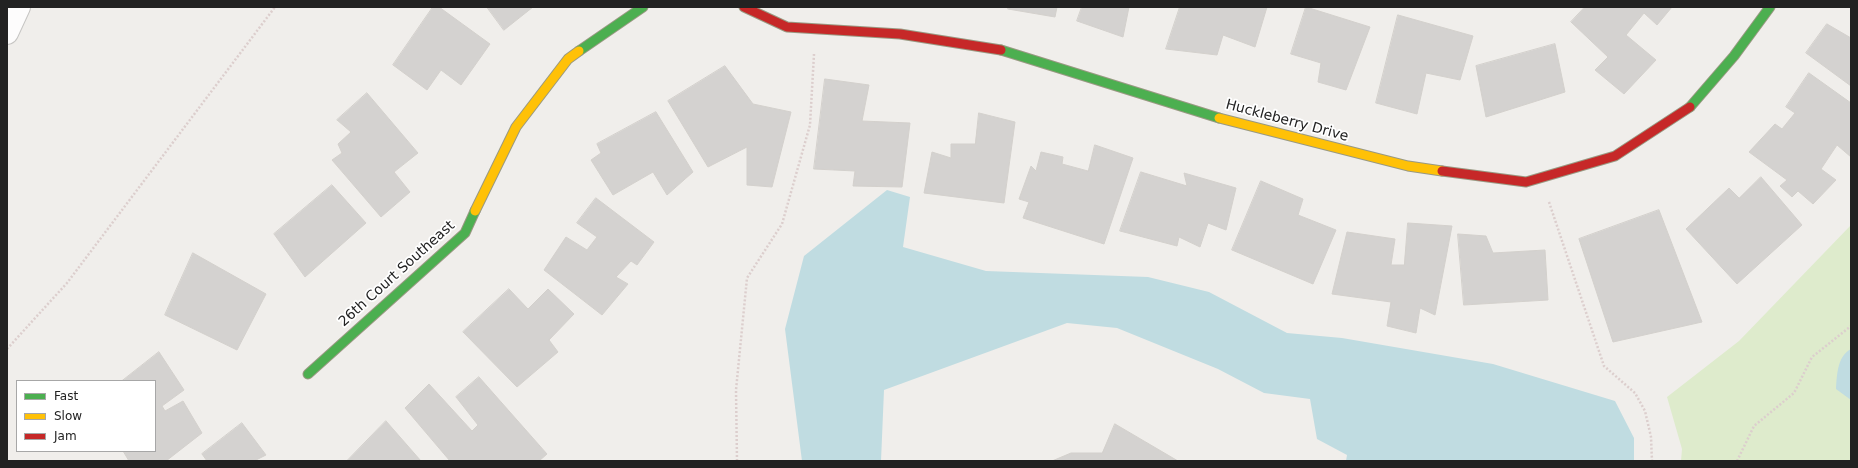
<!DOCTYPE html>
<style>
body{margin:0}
#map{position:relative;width:1858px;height:468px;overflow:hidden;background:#f0eeeb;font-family:"DejaVu Sans",sans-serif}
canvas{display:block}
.frame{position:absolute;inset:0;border:8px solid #222;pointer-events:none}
.legend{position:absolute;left:16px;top:380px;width:140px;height:72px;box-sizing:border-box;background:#fff;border:1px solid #a7a7a7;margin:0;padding:5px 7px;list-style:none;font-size:12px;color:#222}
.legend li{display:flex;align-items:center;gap:8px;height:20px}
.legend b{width:20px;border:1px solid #a7a7a7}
</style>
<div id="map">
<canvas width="1858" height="468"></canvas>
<div class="frame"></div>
<ul class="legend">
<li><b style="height:5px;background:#4caf50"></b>Fast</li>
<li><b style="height:5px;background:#ffc107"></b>Slow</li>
<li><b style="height:5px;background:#c62828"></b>Jam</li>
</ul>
</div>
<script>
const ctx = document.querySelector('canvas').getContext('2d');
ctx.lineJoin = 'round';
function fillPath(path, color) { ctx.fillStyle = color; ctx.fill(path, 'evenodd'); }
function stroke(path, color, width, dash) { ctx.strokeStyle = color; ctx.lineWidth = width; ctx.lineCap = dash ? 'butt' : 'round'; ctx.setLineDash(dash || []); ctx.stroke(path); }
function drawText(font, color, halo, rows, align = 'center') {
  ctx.font = font + ' "DejaVu Sans",sans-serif'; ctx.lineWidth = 3.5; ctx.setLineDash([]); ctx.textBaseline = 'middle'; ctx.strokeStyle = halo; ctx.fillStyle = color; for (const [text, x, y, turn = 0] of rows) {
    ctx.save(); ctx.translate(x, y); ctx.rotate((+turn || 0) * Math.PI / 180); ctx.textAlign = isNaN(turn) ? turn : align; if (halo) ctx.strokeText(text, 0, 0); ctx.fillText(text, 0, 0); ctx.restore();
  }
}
const grass = new Path2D(`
 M1851,225v236h-170l1,-12 -15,-52 72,-56z`);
const water = new Path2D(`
 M887,190l23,7 -7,50 83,24 162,6 61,15 78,41 55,5 151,26 122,37 19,37v23h-288l1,-6 -30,-16 -7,-40 -46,-6 -46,-24 -101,-41 -50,-5 -183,67 -3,71h-79l-17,-132 19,-73z
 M1851,349v51l-15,-11c1,-13 1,-33 15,-40z`);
const building = new Path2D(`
 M433,7h6l51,37 -29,41 -20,-15 -14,20 -34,-25z
 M487,7h46l-29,23z
 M1009,7h48l-2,10 -47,-8z
 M1082,7h47l-6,30 -46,-16z
 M1180,7h87l-12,40 -32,-12 -6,20 -51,-6z
 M1306,7l64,20 -24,63 -28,-8 3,-19 -30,-9z
 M1585,7h87l-15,18 -13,-12 -18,22 30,25 -32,34 -29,-24 13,-13 -37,-35z
 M1398,15l75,21 -13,44 -34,-7 -9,41 -41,-11z
 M1827,24l24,14v48l-45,-33z
 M1555,44l10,48 -79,25 -10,-51z
 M725,66l28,38 38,8 -19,75 -25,-2v-38l-39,20 -40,-66z
 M1809,73l42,30v54l-14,-12 -16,24 15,11 -23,24 -15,-13 -6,6 -12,-11 7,-6 -38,-28 26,-28 7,5 13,-16 -9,-6z
 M825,79l44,6 -7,36 48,2 -8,64 -49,-1 2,-15 -41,-2z
 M367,93l51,60 -24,19 16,20 -29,25 -49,-57 10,-7 -4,-9 13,-12 -14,-12z
 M656,112l37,60 -26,23 -14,-23 -40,23 -22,-35 10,-7 -4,-9z
 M979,113l36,9 -11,81 -80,-10 8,-41 19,6v-14h24z
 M1095,145l38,13 -29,86 -81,-26 6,-16 -10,-3 12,-33 5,5 5,-19 22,5 -1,7 26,7z
 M1141,172l46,14 -3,-13 52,15 -10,42 -18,-7 -8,24 -21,-10 -2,9 -57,-15z
 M1761,177l41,48 -65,59 -51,-55 43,-41 10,10z
 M1261,181l42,18 -5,16 38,15 -23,54 -81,-34z
 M332,185l34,38 -61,54 -31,-43z
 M596,198l58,44 -17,23 -6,-4 -15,16 12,7 -26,31 -58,-45 22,-33 21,13 10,-13 -20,-14z
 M1659,210l43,112 -89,20 -34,-103z
 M1408,223l44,3 -17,89 -15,-7 -4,25 -29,-7 4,-24 -59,-8 15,-62 48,7 -4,26h13z
 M1458,234l28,2 7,17 52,-3 3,50 -84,5z
 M193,253l73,41 -29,56 -72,-35z
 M509,289l19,20 20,-20 26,25 -25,26 9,12 -41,35 -54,-55z
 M159,352l25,38 -22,16 3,5 18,-10 19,32 -36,28h-37l-6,-10h32v-70h-33z
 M479,377l68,77 -8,7h-89l-45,-53 24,-24 43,47 6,-6 -22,-28z
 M386,421l35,40h-74z
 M242,423l24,32 -12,6h-47l-5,-7z
 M1115,424l63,37h-126l19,-8h31z`);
const path = new Path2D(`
 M1549,202l55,164 31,27 10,18 6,26 1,24
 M7,349l60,-66 208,-276
 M737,461l-1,-71 11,-112 35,-54 28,-99 4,-71
 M1737,461l17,-35 40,-33 18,-36 39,-31`);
const street = new Path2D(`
 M7,33l12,-26`);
const fast = new Path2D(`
 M1001,50l218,68
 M579,51l64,-44
 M1690,107l44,-51 36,-49
 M308,374l157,-141 10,-22`);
const slow = new Path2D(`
 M1219,118l189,48 34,5
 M475,211l41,-84 52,-68 11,-8`);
const jam = new Path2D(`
 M744,7l43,20 113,7 101,16
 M1442,171l84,11 89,-26 75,-49`);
const streetNames = [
 ["Huckleberry Drive",1287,121,15],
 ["26th Court Southeast",397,274,-42]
];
fillPath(grass, '#deebcc');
fillPath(water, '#c0dce1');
fillPath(building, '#d4d2d0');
stroke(building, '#d3d0cc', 1);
stroke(street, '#c6c5c3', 24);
stroke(fast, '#999982', 11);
stroke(slow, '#999982', 11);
stroke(jam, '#999982', 11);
stroke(path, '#dccecd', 2.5, [2, 2]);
stroke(street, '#fdfcfc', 22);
stroke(fast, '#4caf50', 9);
stroke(slow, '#ffc107', 9);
stroke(jam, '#c62828', 9);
drawText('14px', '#222', '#fff', streetNames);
</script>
